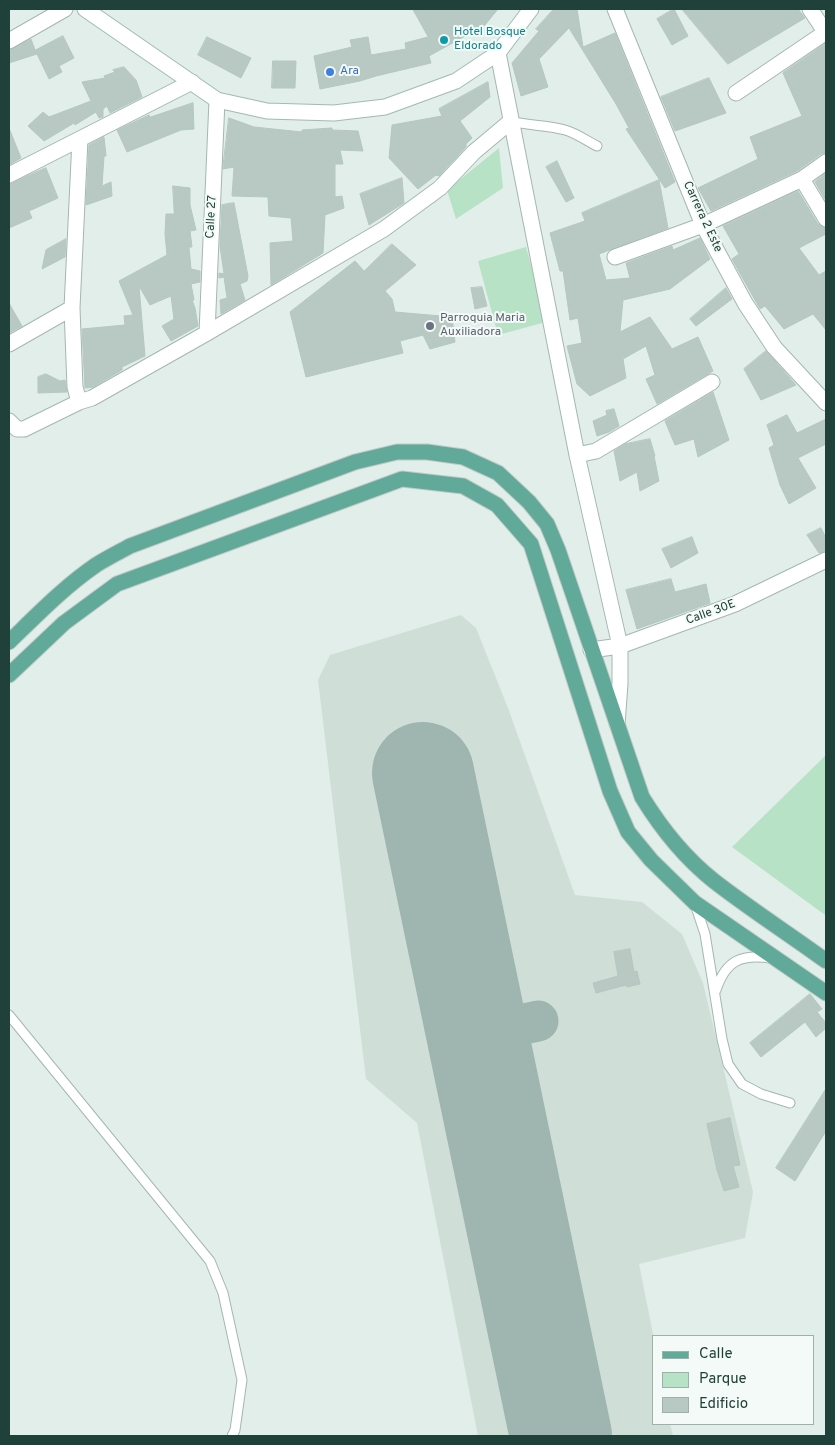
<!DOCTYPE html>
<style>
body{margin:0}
#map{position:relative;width:835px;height:1445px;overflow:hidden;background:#e2eee9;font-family:Overpass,sans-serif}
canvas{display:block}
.frame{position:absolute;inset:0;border:10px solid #1f4139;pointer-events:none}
.legend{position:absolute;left:652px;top:1335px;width:162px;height:90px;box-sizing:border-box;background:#f3faf7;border:1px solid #9eb0ab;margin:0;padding:6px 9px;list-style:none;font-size:15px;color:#1f4139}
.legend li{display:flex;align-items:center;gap:10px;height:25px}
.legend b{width:25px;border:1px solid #9eb0ab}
</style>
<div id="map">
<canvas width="835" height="1445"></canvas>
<div class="frame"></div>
<ul class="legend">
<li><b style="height:6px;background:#61a999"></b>Calle</li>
<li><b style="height:14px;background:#b8e2c5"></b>Parque</li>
<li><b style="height:14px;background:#b7c9c2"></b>Edificio</li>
</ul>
</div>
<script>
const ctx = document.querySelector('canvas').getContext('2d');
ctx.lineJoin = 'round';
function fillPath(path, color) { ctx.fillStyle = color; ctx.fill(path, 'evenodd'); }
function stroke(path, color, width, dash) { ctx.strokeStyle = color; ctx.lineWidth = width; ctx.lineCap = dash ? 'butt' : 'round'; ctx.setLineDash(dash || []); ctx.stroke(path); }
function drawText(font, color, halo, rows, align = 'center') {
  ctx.font = font + ' Overpass,sans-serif'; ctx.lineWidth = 4; ctx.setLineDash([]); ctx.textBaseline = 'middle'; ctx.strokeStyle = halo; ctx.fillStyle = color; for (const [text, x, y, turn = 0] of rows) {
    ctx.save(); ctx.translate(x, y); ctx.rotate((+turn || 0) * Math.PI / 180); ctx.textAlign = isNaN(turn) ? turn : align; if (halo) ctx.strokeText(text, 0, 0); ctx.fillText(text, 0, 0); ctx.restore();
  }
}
const built = new Path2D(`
 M461,615l15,13 32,80 67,187 67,7 40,32 21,49 50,209 -8,46 -106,26 15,75v85h16l3,12h-195l-61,-313 -51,-44 -48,-399 12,-25z`);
const green = new Path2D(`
 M499,148l4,40 -47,31 -9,-29z
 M526,247l20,75 -48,13 -20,-74z
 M826,755v158l-1,2 -93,-68z`);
const taxiway = new Path2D(`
 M478,1034l60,-13`);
const runway = new Path2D(`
 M423,773l138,663`);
const building = new Path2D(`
 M413,9h85l-13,16 -56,31 2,7 -55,13 -16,5 -40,8 -6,-33 38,-9 -2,-7 18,-3 3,18 35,-6 -1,-6 23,-6z
 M554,9h23l6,38 32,-14 60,149 -10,6 -39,-59 3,-1 -13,-24 -47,-76 -30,31 9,28 -27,9 -9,-33 27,-32 -3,-2z
 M674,9l14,27 -16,9 -15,-26z
 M682,9h116l7,9 -77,46z
 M63,36l11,22 -15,8 3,6 -13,7 -12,-25 -28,9v-13l22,-11 4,11z
 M207,37l44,21 -10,20 -43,-23z
 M826,43v110l-5,1 -24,17 -86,40 -13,-23 60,-29 -8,-22 52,-21 -19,-43z
 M273,61h23l-1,27h-23z
 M124,67l12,13 6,17 -32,16 -3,-7 -4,3v8l-4,1 -3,-6 -21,13 -1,-2 -30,18 -16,-15 15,-14 6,5 42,-16 -9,-19 23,-4 -1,-2 11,-4 -2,-2z
 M709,78l17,35 -51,18 -14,-34z
 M488,82l2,15 -30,24 12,17 -6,6v3l-27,29 -3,-1 -18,14 -29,-31 3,-33 50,-9 -3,-7z
 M193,103l1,26 -13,1 -54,22 -10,-22 32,-15 1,2z
 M229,118l25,9 48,5v-2l30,-2v2l26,1 5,20 -23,-1 3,14h-8v33l7,-1 2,12 -19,7 -2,38 -52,32 -1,-42 23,-2 -2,-23 -22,-2 -1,-19 -36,-1 2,-29 -11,2z
 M9,128l12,30 -12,7z
 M104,137l2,19h-2l-2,30 9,-4 1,14 -26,9 3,-60z
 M557,161l17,37 -8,4 -20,-35z
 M46,168l12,30 -29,13 3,7 -23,10v-44z
 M826,173v28l-11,-19z
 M402,178l2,25 -35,22 -9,-31z
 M659,180l9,48 -69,26 7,26 24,-2 -4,-15 46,-17 1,4 27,-12 10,21 -40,30 -47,11 -3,32 30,-15 22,32 26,-12 15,34 -56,33 -11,-25 9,-4 -9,-29 -23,13 3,19 -36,18 -13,-12 -10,-38 15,-3 -4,-25 -8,2 -7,-49h-3l-10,-38 35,-12 -3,-8z
 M173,186l17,2v17l6,25 -6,1 2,16h-3l2,22 9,2v11l-9,2 3,16h-2l3,8 3,18 -27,15 -9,-15 12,-7 -3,-23 -21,9 -11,-19 6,70 -23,11v3l-29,17 -8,1 -3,-59 43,-4 -1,-9 9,-1 -14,-34 48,-26 -2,-21 1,-20h8z
 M798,191l20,33 8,4v6l-27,14 20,27 7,-4v59l-13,-16 -29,15 -19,-23 -5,3 -28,-50 7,-5 -16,-28z
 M234,203l14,73 -1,5 -7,3 5,16 -24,14 -1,-14 7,-2 -3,-21 -5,1v-5l5,1 -4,-28 2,-41z
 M66,239l-1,18 -23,12 4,-19z
 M392,244l24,21 -31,26 7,8 3,13 57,5 3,25 -25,7 -7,-14 -23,6 3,12 -97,24 -16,-65 65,-51 9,10z
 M482,287l5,19 -12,3 -4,-21z
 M726,288l6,11 -36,27 -6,-7z
 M9,303l13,23 -13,7z
 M766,351l30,34 -35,15 -17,-31z
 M46,374l14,7 5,-1 2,12 -29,1v-16z
 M713,392l16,48 -31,17 -4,-18 -19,6 -10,-24z
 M614,409l5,17 -10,6 -12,4 -4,-15 14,-6 -1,-4z
 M787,415l10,18 29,-14v25l-28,14 18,30 -27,16 -9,-19 -11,-37 5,-3 -7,-20z
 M650,439l5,17h-1l5,25 -19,10 -3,-19 -17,9 -6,-30 11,-7z
 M821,528l5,10v13l-7,2 -12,-18z
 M692,537l6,16 -27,15 -9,-19z
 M671,579l4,13 31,-8 4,19 -73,26 -11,-39z
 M630,949l4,23 3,-1 3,13 -13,3 -1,-2 -30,8 -3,-10 25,-7 -4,-24z
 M810,994l12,15 -5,3 9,11v5l-10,9 -11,-15 -44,35 -11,-14z
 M826,1089v42l-31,50 -19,-13z
 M730,1118l10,47 -7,1 6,21 -15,4 -7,-21 -10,-46z`);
const service = new Path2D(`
 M511,121c18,5 37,4 54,9 11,3 22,11 32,16
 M695,904l10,30 17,105 6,25 14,20 19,10 29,9
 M716,990c10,-30 25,-36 55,-32
 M9,1015l201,246 13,32 19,87 -7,50 -3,6`);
const minor = new Path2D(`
 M615,9l88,216 42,78 29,44 52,56
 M810,9l16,24
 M9,41l56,-32
 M498,53l79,402 43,191v38l-3,40
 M736,93l90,-61
 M9,175l183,-93
 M802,179l24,40
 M615,257l88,-32 99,-46 24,-17
 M207,333l10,-233
 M9,344l63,-36
 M79,402l-4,-15 -3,-79 8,-169
 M9,421l8,8h7l55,-27 13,-4 115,-65 177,-104 56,-41 34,-36 37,-31
 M577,455l19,-4 116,-69
 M591,650l29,-4 115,-42 91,-44`);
const secondary = new Path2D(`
 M85,9l132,91 50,11 67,2 51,-6 71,-26 42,-28 33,-44`);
const primary = new Path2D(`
 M9,642c28,-27 55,-55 87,-77 11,-7 23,-13 34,-19l225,-84 42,-10h30l36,5 35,16 31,29 18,22 11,26 84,247c19,31 43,61 72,84 36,28 75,53 112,80
 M9,675l55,-52 53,-39 285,-105 61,7 34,19 34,39 79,247 18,41 23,28 44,43 131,90`);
const markers = [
 [444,40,5,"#0f9aa8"],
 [330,72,5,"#3f7fe0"],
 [430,326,5,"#6b7280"]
];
const cultureNames = [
 ["Hotel Bosque",454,33],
 ["Eldorado",454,47]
];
const shopNames = [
 ["Ara",340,72]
];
const streetNames = [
 ["Calle 27",212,217,-87],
 ["Carrera 2 Este",702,217,65],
 ["Calle 30E",711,613,-20]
];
const worshipNames = [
 ["Parroquia Maria",440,319],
 ["Auxiliadora",440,333]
];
fillPath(built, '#d0ded8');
fillPath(green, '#b8e2c5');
stroke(taxiway, '#9eb6af', 41);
stroke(runway, '#9eb6af', 102);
fillPath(building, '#b7c9c2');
stroke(building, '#b3c8c0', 1);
stroke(service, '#a4b7b1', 11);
stroke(minor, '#a4b7b1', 17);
stroke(secondary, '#9fbbb2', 17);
stroke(primary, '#c0cac8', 17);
stroke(service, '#fff', 9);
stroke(minor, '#fff', 15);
stroke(secondary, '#fff', 15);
stroke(primary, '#61a999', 15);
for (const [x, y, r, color] of markers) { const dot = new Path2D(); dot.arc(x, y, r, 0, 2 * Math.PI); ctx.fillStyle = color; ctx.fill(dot); stroke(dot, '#f3faf7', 2); }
drawText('12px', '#0d838f', '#f3faf7', cultureNames, 'left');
drawText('12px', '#366cbe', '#f3faf7', shopNames, 'left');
drawText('12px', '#1f4139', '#f3faf7', streetNames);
drawText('12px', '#5b616d', '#f3faf7', worshipNames, 'left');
</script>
